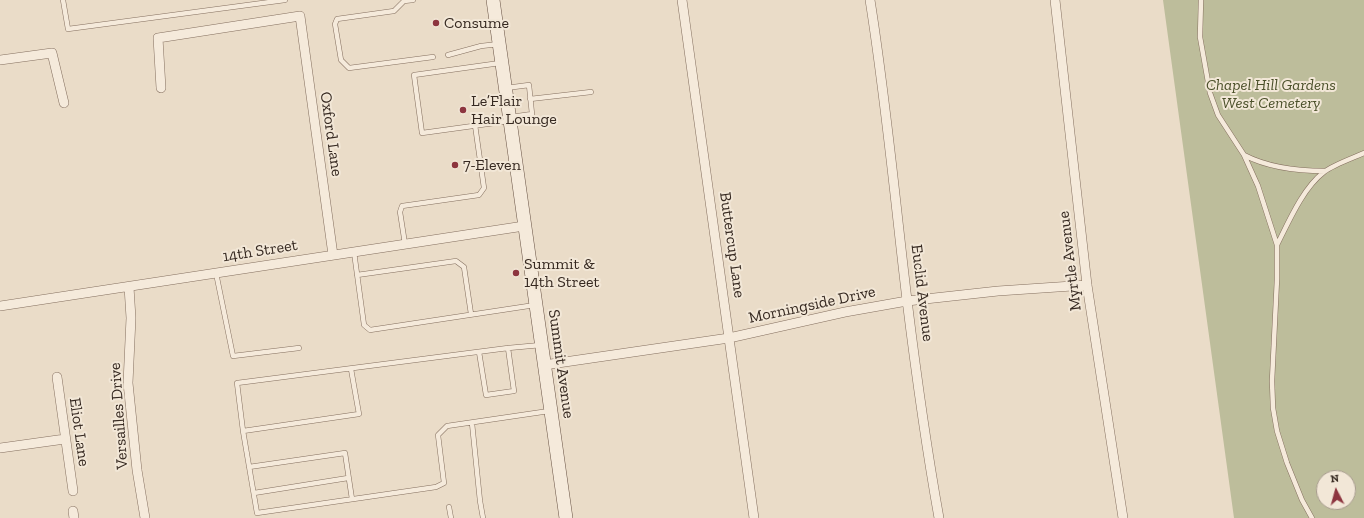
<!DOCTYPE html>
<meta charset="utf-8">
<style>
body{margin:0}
#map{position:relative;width:1364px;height:518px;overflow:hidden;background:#eadcc8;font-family:"Zilla Slab",serif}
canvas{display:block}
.north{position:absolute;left:1316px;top:470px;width:40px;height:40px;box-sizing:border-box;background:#f2e7d7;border:1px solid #a79b8e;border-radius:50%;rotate:354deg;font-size:11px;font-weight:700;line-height:16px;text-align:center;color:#362921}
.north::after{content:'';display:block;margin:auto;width:14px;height:18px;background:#8d353f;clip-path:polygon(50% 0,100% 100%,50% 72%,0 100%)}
</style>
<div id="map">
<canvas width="1364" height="518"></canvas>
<div class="north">N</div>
</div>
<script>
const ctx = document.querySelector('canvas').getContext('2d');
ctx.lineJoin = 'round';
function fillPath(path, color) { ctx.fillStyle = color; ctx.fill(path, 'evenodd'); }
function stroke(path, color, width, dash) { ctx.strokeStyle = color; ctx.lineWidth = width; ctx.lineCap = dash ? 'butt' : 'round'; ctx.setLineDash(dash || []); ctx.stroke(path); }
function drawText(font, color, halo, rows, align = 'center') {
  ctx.font = font + ' "Zilla Slab",serif'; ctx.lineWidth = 4; ctx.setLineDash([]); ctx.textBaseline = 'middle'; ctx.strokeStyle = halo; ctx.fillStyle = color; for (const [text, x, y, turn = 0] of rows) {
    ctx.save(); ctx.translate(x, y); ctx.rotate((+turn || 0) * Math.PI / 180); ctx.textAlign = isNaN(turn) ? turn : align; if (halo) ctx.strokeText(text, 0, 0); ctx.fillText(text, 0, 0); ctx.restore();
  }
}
const cemetery = new Path2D(`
 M1163,0h201v518h-130zM1324,478h24v24h-24z`);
const service = new Path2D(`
 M63,0l5,29 217,-29
 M413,0l-9,1 -10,10 -57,8 -2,5 6,36 8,8 84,-11
 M1201,0l-1,37 10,56 8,22 26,40 14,31 19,59v34l-5,102 1,27 4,23 10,32 15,37 10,18
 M448,55l33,-9 18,-2
 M500,63l-86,12 8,58 87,-12
 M506,88l23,-3 3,29 -21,3
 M530,99l61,-7
 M1244,155c25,13 53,16 81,16
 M405,244l-5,-32 2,-6 77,-11 5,-7 -9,-63
 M1277,245c12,-24 26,-57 47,-73 9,-7 29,-14 40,-19
 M354,252l10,73 6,5 165,-25
 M216,273l17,83 66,-8
 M357,275l99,-14 8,6 7,47
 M479,352l7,43 28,-4 -6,-43
 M351,369l8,45 -116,17 -6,-48 271,-35 33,-3
 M472,423l8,78 3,17
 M243,431l14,82 179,-26 8,-4 -6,-48 9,-9 102,-15
 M249,467l96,-14 7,46
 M254,493l94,-15
 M449,507l2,11`);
const minor = new Path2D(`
 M682,0l72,518
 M870,0c16,100 25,200 37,300 9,73 19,146 32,218
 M1055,0l32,285 36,233
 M0,60l52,-7 12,50
 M161,88l-3,-50 142,-22 33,239
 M129,287l2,31 -3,65 9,87 8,48
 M0,306l524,-80
 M544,365l185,-27 116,-26 62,-11 91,-10 89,-6
 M57,377l16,114
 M0,448l65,-9
 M73,511l1,7`);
const secondary = new Path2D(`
 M493,0l73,518`);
const markers = [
 [436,23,4,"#8d353f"],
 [463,110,4,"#8d353f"],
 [455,165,4,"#8d353f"],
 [516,273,4,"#8d353f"]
];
const poiNames = [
 ["Consume",444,23],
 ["Le’Flair",471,101],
 ["Hair Lounge",471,119],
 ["7-Eleven",463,165],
 ["Summit &",524,264],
 ["14th Street",524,282]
];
const parkNames = [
 ["Chapel Hill Gardens",1271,85],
 ["West Cemetery",1271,103]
];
const streetNames = [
 ["Oxford Lane",331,134,82],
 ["Buttercup Lane",732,245,82],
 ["14th Street",260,251,-9],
 ["Myrtle Avenue",1070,261,-97],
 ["Euclid Avenue",922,293,83],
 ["Morningside Drive",812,305,-12],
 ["Summit Avenue",561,364,82],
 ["Versailles Drive",119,416,-94],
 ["Eliot Lane",79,432,82]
];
fillPath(cemetery, '#bdbd9b');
stroke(service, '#846f5f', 5.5);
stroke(minor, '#846f5f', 10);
stroke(secondary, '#665042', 14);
stroke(service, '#f5eadb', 4.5);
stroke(minor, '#f5eadb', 9);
stroke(secondary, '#f5eadb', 13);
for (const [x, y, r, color] of markers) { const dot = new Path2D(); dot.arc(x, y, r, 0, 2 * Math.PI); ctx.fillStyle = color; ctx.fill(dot); stroke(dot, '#f2e7d7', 1.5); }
drawText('16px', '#362921', '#f2e7d7', poiNames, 'left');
drawText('italic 16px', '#4b502a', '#f2e7d7', parkNames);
drawText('16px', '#362921', '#f2e7d7', streetNames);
</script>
